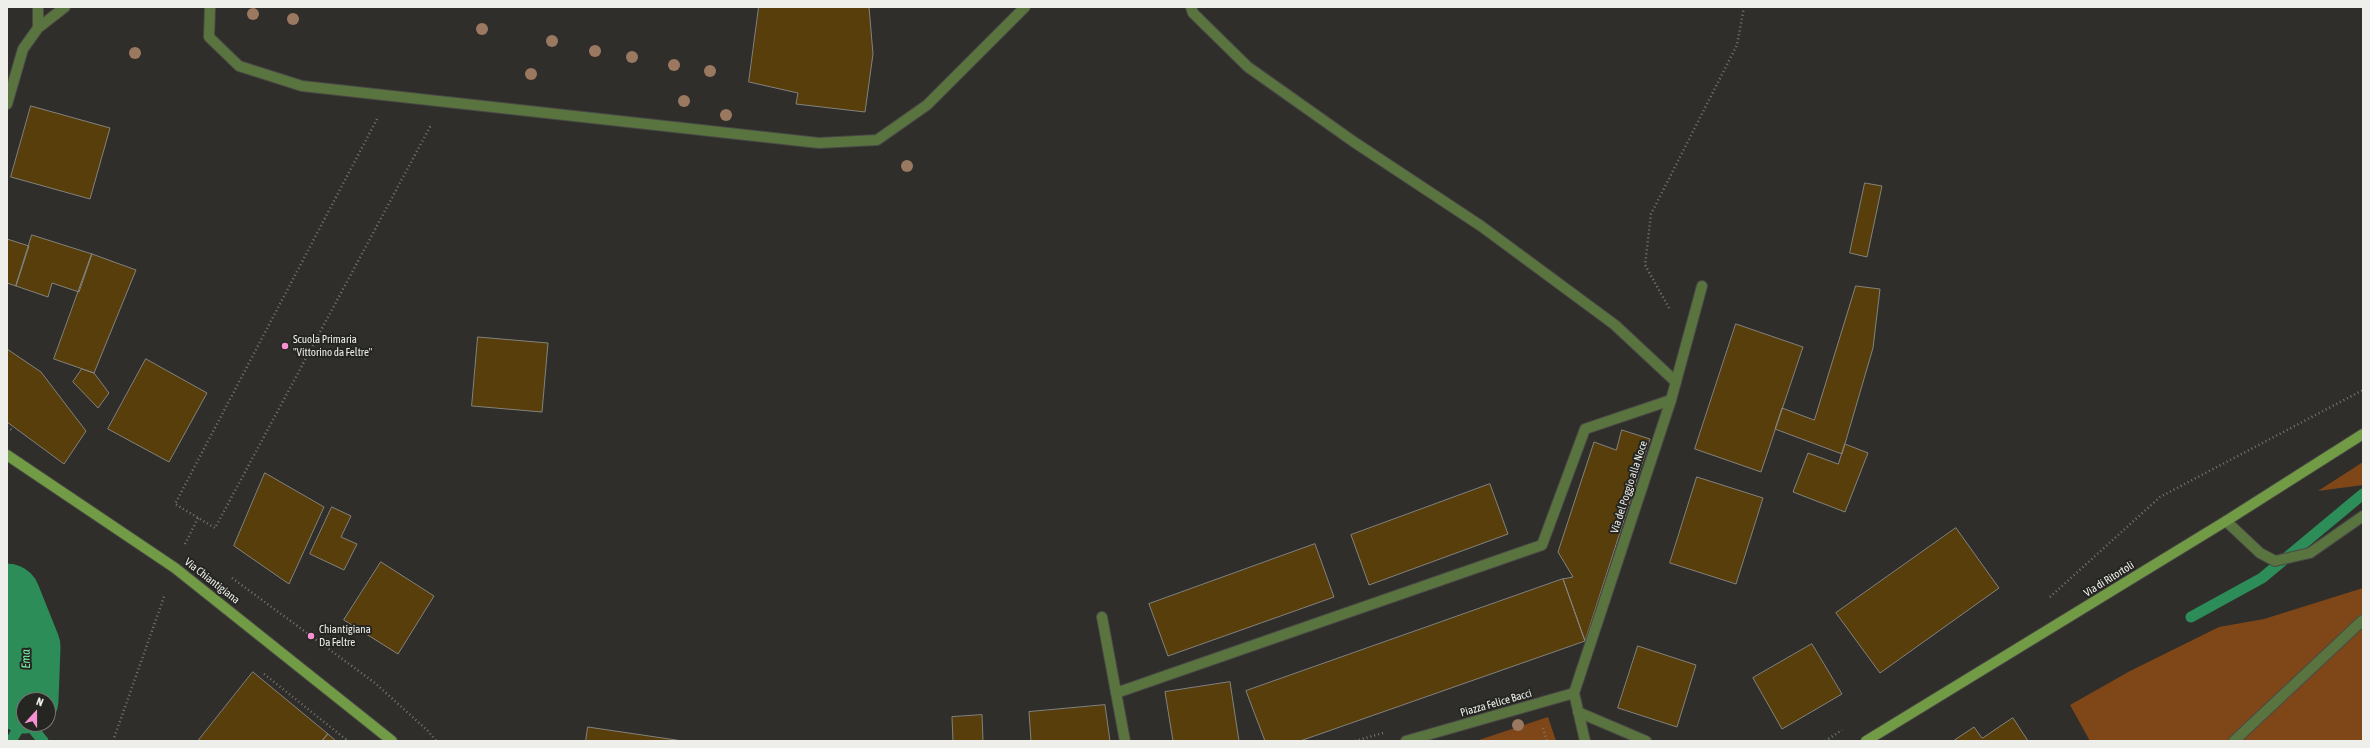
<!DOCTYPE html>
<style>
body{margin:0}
#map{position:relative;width:2370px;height:748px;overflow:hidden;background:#2f2e2b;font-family:"Asap Condensed",sans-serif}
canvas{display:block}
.frame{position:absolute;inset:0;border:8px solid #eeeeeb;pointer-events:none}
.north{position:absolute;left:16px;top:692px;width:40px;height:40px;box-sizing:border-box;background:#252521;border:1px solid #757572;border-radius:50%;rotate:21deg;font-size:11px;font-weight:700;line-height:16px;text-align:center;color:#eeeeeb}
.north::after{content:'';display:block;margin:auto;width:14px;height:18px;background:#f690d0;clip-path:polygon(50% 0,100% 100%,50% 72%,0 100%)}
</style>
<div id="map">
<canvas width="2370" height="748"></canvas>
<div class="frame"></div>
<div class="north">N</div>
</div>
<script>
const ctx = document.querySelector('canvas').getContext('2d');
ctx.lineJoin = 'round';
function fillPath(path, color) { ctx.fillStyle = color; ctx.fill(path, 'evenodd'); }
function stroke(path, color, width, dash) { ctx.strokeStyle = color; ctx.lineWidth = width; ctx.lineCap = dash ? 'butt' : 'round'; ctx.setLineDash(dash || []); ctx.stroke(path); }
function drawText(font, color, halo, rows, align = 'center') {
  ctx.font = font + ' "Asap Condensed",sans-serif'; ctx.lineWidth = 4; ctx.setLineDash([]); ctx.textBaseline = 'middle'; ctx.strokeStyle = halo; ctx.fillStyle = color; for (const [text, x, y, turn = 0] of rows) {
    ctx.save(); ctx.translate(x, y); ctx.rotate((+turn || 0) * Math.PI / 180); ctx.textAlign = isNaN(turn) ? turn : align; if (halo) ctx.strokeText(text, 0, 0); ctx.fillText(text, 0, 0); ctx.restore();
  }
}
const green = new Path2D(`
 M2363,462v23l-45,6z
 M2363,588v153h-273l-20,-36 60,-34 89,-44 45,-8z
 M1548,717l8,24h-80z`);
const stream = new Path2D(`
 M2191,617l71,-39 101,-84
 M29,724l14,17
 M11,741l13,-22`);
const river = new Path2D(`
 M7,597l20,50 -2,53`);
const building = new Path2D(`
 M759,7h110l4,47 -8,58 -69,-8 2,-11 -49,-11z
 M31,106l79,22 -20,71 -79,-22z
 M1865,183l17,3 -15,71 -17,-4z
 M32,235l60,19 -13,38 -27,-9 -4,14 -32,-11z
 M7,239l22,7 -13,40 -9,-3z
 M92,254l44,16 -42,103 -40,-14z
 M1856,286l24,3 -7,59 -31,106 -67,-25 7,-21 32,12z
 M1736,324l67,23 -42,125 -66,-23z
 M478,337l70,6 -6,69 -70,-6z
 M7,349l34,23 45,59 -22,33 -57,-42z
 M146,359l61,34 -38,69 -61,-33z
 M82,369l12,4 15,20 -11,15 -25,-26z
 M1622,430l28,9 -65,202 -22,-62 10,-2 -15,-25 36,-110 22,8z
 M1845,444l23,9 -23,59 -52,-20 15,-39 30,11z
 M265,473l59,34 -35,77 -55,-38z
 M1697,477l66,21 -27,86 -66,-21z
 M1490,484l18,50 -139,51 -18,-50z
 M332,507l19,9 -10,21 16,7 -13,26 -34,-16z
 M1956,528l43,60 -119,85 -44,-60z
 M1315,544l19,53 -166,59 -19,-52z
 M381,562l53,34 -36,58 -54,-34z
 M1563,579l22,62 -285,100h-35l-19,-50z
 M1812,644l30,50 -60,35 -29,-51z
 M1638,646l58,19 -19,62 -59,-19z
 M253,672l75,62 -6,7h-124z
 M1230,682l9,59h-66l-8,-49z
 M1105,705l5,36h-79l-2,-29z
 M982,715l1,26h-30l-1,-24z
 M2013,718l15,23h-75l21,-14 8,11z
 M588,727l95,14h-97z
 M328,734l8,7h-14z`);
const path = new Path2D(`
 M377,119l-202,385 40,24 216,-403
 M1669,308l-24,-43 6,-51 86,-169 7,-38
 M7,427l5,3
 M185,544l13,-26
 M232,578l143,105 53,48 8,10
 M2050,597l110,-100 203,-107
 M264,674l84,67
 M1543,728l4,13
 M113,741l52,-147
 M1355,741l28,-8
 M1825,741l17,-11`);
const lane = new Path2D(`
 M210,7l-1,30 30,29 63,20 517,57 58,-3 50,-35 98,-98
 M1191,7l2,6 55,54 106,75 127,84 134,99 61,57
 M38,28v-21
 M7,104l16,-55 15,-21 27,-21
 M2226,521l34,32 15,8 35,-8 53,-37
 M1102,617l23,124
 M1116,693l426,-148 43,-116 86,-29
 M2234,741l129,-121`);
const street = new Path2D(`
 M1574,693l97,-293 31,-114
 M1578,712l68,29
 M1406,741l168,-48 11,48`);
const secondary = new Path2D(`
 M7,455l168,113 217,173
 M1866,741l360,-220 137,-87`);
const trees = [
 [253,14],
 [293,19],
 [482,29],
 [552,41],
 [595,51],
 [135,53],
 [632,57],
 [674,65],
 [710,71],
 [531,74],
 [684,101],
 [726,115],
 [907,166],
 [1518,725]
];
const markers = [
 [285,346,4,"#f690d0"],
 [311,636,4,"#f690d0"]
];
const poiNames = [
 ["Scuola Primaria",293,340],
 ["\"Vittorino da Feltre\"",293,353],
 ["Chiantigiana",319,630],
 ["Da Feltre",319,643]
];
const streetNames = [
 ["Via del Poggio alla Noce",1629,487,-72],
 ["Via di Ritortoli",2109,579,-32],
 ["Via Chiantigiana",212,581,38],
 ["Piazza Felice Bacci",1496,703,-16]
];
const waterNames = [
 ["Ema",26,659,-91]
];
fillPath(green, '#7f4718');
stroke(stream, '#2d8d58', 11);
stroke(river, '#2d8d58', 67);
fillPath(building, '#573e0a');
stroke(building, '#84827e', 1);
stroke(lane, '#4a4946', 12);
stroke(street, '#4a4946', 12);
stroke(secondary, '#4a4946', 12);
stroke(path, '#777673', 2.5, [1, 3]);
stroke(lane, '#5a7440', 10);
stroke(street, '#5a7440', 10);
stroke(secondary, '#729b45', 10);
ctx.fillStyle = '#9b7960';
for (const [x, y] of trees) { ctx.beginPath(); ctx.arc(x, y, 6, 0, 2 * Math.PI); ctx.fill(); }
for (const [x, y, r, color] of markers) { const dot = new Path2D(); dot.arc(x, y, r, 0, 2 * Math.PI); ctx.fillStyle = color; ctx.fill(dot); stroke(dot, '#252521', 1.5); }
drawText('11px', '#eeeeeb', '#252521', poiNames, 'left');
drawText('11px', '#eeeeeb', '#252521', streetNames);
drawText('italic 12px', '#7cf6ac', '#252521', waterNames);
</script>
